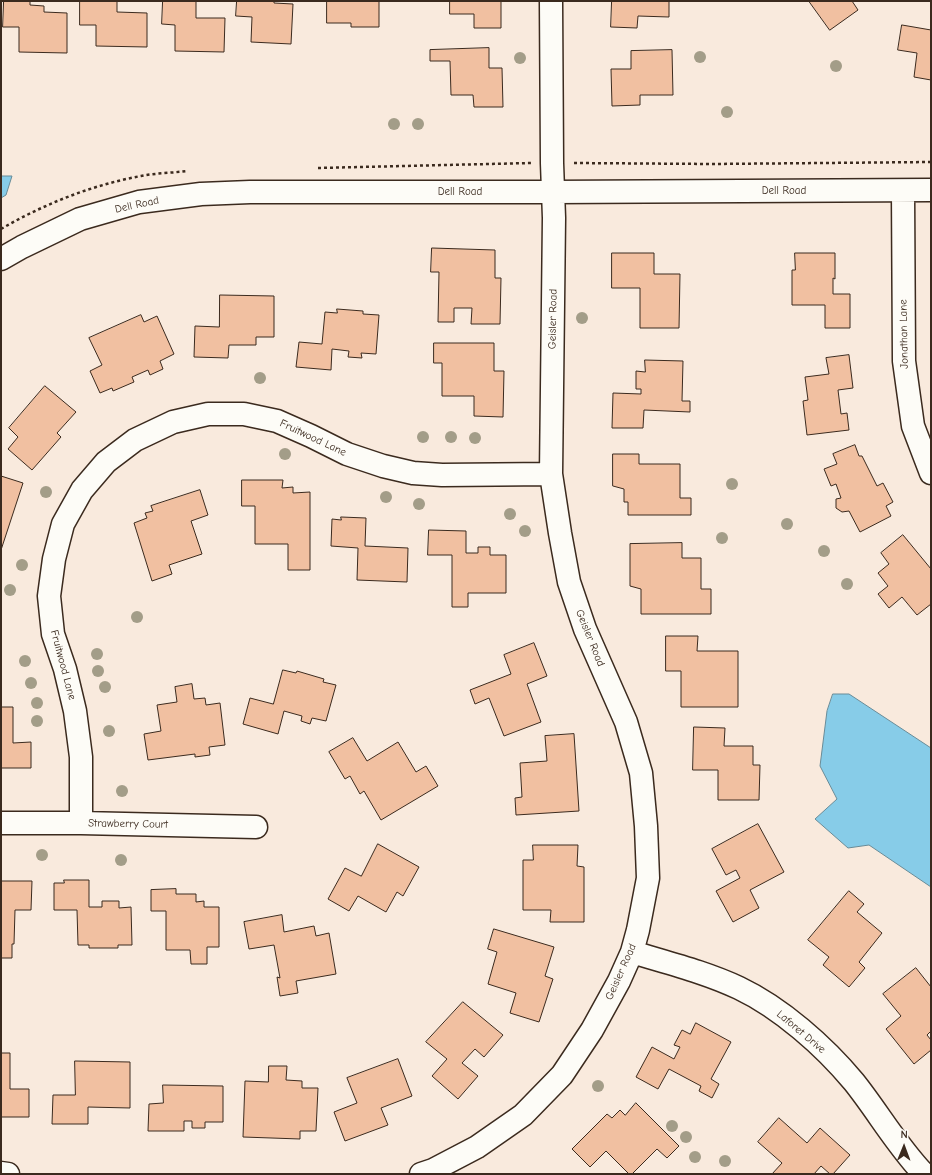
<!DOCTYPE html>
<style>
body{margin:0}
#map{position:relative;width:932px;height:1175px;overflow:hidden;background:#f9eadd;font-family:"Comic Neue",sans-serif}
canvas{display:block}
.frame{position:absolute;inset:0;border:2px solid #3b2a1e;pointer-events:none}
.north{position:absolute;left:884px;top:1127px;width:40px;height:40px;-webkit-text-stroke:3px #fdfcf7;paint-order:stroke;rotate:1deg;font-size:11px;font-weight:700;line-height:16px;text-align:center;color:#3b2a1e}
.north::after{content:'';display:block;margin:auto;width:14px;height:18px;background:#3b2a1e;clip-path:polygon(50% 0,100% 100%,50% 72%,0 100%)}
</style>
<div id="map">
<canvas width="932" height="1175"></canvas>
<div class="frame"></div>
<div class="north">N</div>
</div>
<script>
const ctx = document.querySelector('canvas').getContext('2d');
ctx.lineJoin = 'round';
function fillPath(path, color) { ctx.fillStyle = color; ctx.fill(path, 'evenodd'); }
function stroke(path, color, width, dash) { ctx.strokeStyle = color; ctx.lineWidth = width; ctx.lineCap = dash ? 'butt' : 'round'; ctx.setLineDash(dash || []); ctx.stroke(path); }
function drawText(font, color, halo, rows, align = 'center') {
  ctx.font = font + ' "Comic Neue",sans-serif'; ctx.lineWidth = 3; ctx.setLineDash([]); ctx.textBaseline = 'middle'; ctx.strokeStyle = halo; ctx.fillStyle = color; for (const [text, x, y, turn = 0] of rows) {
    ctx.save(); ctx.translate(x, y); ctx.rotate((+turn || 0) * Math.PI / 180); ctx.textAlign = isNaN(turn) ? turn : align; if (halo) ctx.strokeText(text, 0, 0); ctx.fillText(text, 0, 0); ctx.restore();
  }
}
const water = new Path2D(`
 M1,176h11l-6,19 -5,3z
 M833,694h16l82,54v139l-62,-42 -21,3 -33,-29 22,-20 -17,-33 7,-55z`);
const building = new Path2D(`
 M4,1h26v4l14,1v6l23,1v40l-48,-1v-25h-16z
 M80,1h37v11l30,1v34l-51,-1v-21h-16z
 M163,1h33v17h29l-1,34 -49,-1v-26l-13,-1z
 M237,1h37v2l19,1 -2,40 -40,-2 1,-25 -16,-1z
 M327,1h52v26h-28v-4h-24z
 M450,1h51v27h-27v-14h-24z
 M612,1h57v16l-31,-1 -1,12 -26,-1z
 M809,1h43l6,9 -28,20z
 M902,25l29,5v50l-17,-3 3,-24 -19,-3z
 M489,48v20h13l1,39h-29l-1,-12h-22l-1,-34h-20v-11z
 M672,50l1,45h-33v10l-28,1 -1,-37h20v-18z
 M432,248l63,2v28h6l-1,46h-29l1,-16h-18v14h-16l1,-50h-8z
 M612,253h42v21h26l-1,54h-39v-40h-28z
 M795,253h40v26l-2,-1v16h17v34h-25v-23h-33v-35h3z
 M220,295l54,1v41h-18v8h-27l-1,13 -34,-1 1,-31 24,1z
 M337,309l26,2v3l16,1 -3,39 -15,-1 1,5 -14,-1 1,-6 -17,-2 -1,21 -35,-3 3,-25 23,2 3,-32 12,1z
 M141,315l3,7 13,-6 17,38 -14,7 3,8 -13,6 -2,-5 -16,7 2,5 -21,9 -1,-3 -12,5 -10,-22 12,-6 -13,-27z
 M434,343h60v28h10l-1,46 -29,-1v-20h-32v-33h-8z
 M849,355l4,33 -15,2 3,24 6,-1 2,17 -42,5 -4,-34 5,-1 -3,-23 24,-3 -3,-16z
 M645,360l38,1 -1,40h8v11l-46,-2 -1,18h-31l1,-35 28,1v-5h-5v-18l9,1z
 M45,386l31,26 -19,21 4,4 -29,33 -24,-21 10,-12 -9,-9z
 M855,445l4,11h3l15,30 6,-3 10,19 -7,4 5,10 -31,16 -11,-21 -7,1 -6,-4v-9l5,-1 -5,-14 -5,2 -7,-17 13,-5 -4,-10z
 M613,454h26v10h41v34h11v17h-63v-13h-4v-13l-11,-3z
 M1,476l22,7 -22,67z
 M242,480h41l-1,8 11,-1v6l17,-1v78h-22v-26h-33v-38h-13z
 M200,490l8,25 -17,6 11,33 -33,11 3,9 -20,7 -18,-58 13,-5 -2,-5 8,-2 -2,-5z
 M341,517l25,1 -1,28 43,2 -1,34 -50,-2 1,-32 -27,-2 1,-27 9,1z
 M429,530l37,1v22h12v-6h12v8h16v38h-38v14h-16v-52h-24z
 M903,535l28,34v35l-14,11 -15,-18 -13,11 -11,-14 10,-8 -10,-13 11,-9 -8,-11z
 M682,543v15h19v31h10v25h-70v-25l-11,-3v-42z
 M666,636h32l-1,15h41v56h-57v-36h-15z
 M534,643l13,33 -20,8 14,38 -37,14 -15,-38 -14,6 -5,-14 41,-16 -7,-19z
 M283,670l13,3 1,-2 27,8 -1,3 13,3 -10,36 -14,-3 -2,6 -9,-3 1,-5 -18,-5 -6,23 -35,-10 7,-26 23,6z
 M192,684l2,15 11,-1 1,7 14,-2 5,42 -16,2 1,8 -15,2v-3l-47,6 -4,-26 17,-3 -4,-26 20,-3 -2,-15z
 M1,707h12v36l18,-1v26h-30z
 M694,727l31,1 -1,18h29v19h7l-1,35h-41v-30h-25z
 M574,734l5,77 -63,4 -1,-17 7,-1 -2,-34 27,-2 -2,-25z
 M353,738l14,23 31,-19 18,30 10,-6 12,20 -57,34 -17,-29 -4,3 -10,-18 -5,3 -16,-27z
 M758,824l26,48 -34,18 9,18 -26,14 -17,-31 24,-13 -4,-8 -10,5 -14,-26z
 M378,844l41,23 -16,29 -6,-4 -11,20 -28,-16 -9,15 -21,-12 17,-31 16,8z
 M533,845h45l-1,21 7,1v55h-34l1,-12h-28v-50h10z
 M64,880h25v27h13v-6h17v7l12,-1 1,38h-14v3h-29v-3h-11l-1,-35h-23v-27h10z
 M1,881h31l-1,29h-16l-1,34h-2v14h-11z
 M176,889v5h20v8l8,-1v6h15v40h-12v17h-16l-1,-14h-24v-39h-15v-21z
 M849,891l15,13 -7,8 25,21 -23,29 6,6 -16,19 -26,-22 6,-8 -21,-17z
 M282,915l2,17 30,-6 2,10 13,-3 7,41 -40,7 2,12 -18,3 -3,-19 3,1 -6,-33 -25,4 -5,-27z
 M494,929l60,18 -9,29 8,3 -14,43 -29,-9 6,-20 -28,-9 9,-32 -9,-3z
 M916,968l15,19v44l-4,4 4,5v10l-17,14 -28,-35 15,-13 -18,-22z
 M463,1002l40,33 -19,22 -9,-8 -13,14 16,13 -20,23 -26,-23 15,-17 -21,-17z
 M696,1023l35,19 -20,37 8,5 -7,14 -13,-7 2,-5 -32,-17 -11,20 -22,-12 16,-30 22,12 6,-12 -6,-2 8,-15 8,4z
 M1,1053h9v36h19v28h-28z
 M398,1059l14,37 -31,12 7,17 -43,16 -11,-29 23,-9 -10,-25z
 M75,1061l55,1v46l-42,-1v17h-36l1,-29h22z
 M269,1066h18l-1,14 16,1v7h16l-2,43h-16v8l-57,-2 2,-56 23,1z
 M163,1085l60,1v36h-18v6h-13v-7h-8v10h-36l1,-27 14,-1z
 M636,1103l43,43 -12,12 -10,-9 -25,25h-3l-23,-23 -16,16 -18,-18 35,-35 5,4 8,-8 5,5z
 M779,1118l28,25 13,-15 30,27 -17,19h-3l-9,-8 -7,8h-42l10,-11 -24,-21z`);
const path = new Path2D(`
 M574,163l139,1 218,-2
 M318,168l213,-5
 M1,229c43,-25 91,-44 140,-53 15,-3 31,-3 46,-5`);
const minor = new Path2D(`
 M903,191l1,170 9,65 18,47
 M1,259l21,-12 58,-28 59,-17 62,-8 49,-2h303l378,-2
 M1,823h80l175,4
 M81,823v-66l-6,-46 -10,-42 -12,-35 -4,-38 5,-37 9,-35 19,-34 24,-28 29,-22 38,-18 35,-8h36l33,7 34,15 36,18 36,12 30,7 29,2 109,-1
 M632,952c36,11 73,20 107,36 42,20 85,58 115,94 24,30 43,64 70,92
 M1,1173l7,1
 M421,1174l12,-4 44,-23 46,-32 39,-40 30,-45 27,-49 13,-29 6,-22 10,-52 -2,-52 -5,-53 -15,-51 -41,-93 -16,-47 -9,-49 -9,-59 3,-256 -2,-55 -1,-162`);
const trees = [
 [700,57],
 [520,58],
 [836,66],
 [727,112],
 [394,124],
 [418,124],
 [582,318],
 [260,378],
 [423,437],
 [451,437],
 [475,438],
 [285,454],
 [732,484],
 [46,492],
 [386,497],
 [419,504],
 [510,514],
 [787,524],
 [525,531],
 [722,538],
 [824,551],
 [22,565],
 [847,584],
 [10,590],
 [137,617],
 [97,654],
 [25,661],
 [98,671],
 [31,683],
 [105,687],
 [37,703],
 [37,721],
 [109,731],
 [122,791],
 [42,855],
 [121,860],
 [598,1086],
 [672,1126],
 [686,1137],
 [695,1157],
 [725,1161]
];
const streetNames = [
 ["Dell Road",784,191],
 ["Dell Road",460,192],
 ["Dell Road",137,205,-12],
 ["Geisler Road",553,319,-89],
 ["Jonathan Lane",904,334,-91],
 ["Fruitwood Lane",313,438,25],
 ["Geisler Road",590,638,68],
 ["Fruitwood Lane",63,665,75],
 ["Strawberry Court",128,824,1],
 ["Geisler Road",621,972,-66],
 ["Laforet Drive",801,1032,40]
];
fillPath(water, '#87cce8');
stroke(water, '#698b97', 1);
fillPath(building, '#f1c0a1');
stroke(building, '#3b2a1e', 1);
stroke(minor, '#3b2a1e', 25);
stroke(path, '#3b2a1e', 2.5, [3, 3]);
stroke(minor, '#fdfcf7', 22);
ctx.fillStyle = '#a39d88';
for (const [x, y] of trees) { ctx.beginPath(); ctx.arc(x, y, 6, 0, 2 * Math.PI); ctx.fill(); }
drawText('11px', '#3b2a1e', '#fdfcf7', streetNames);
</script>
